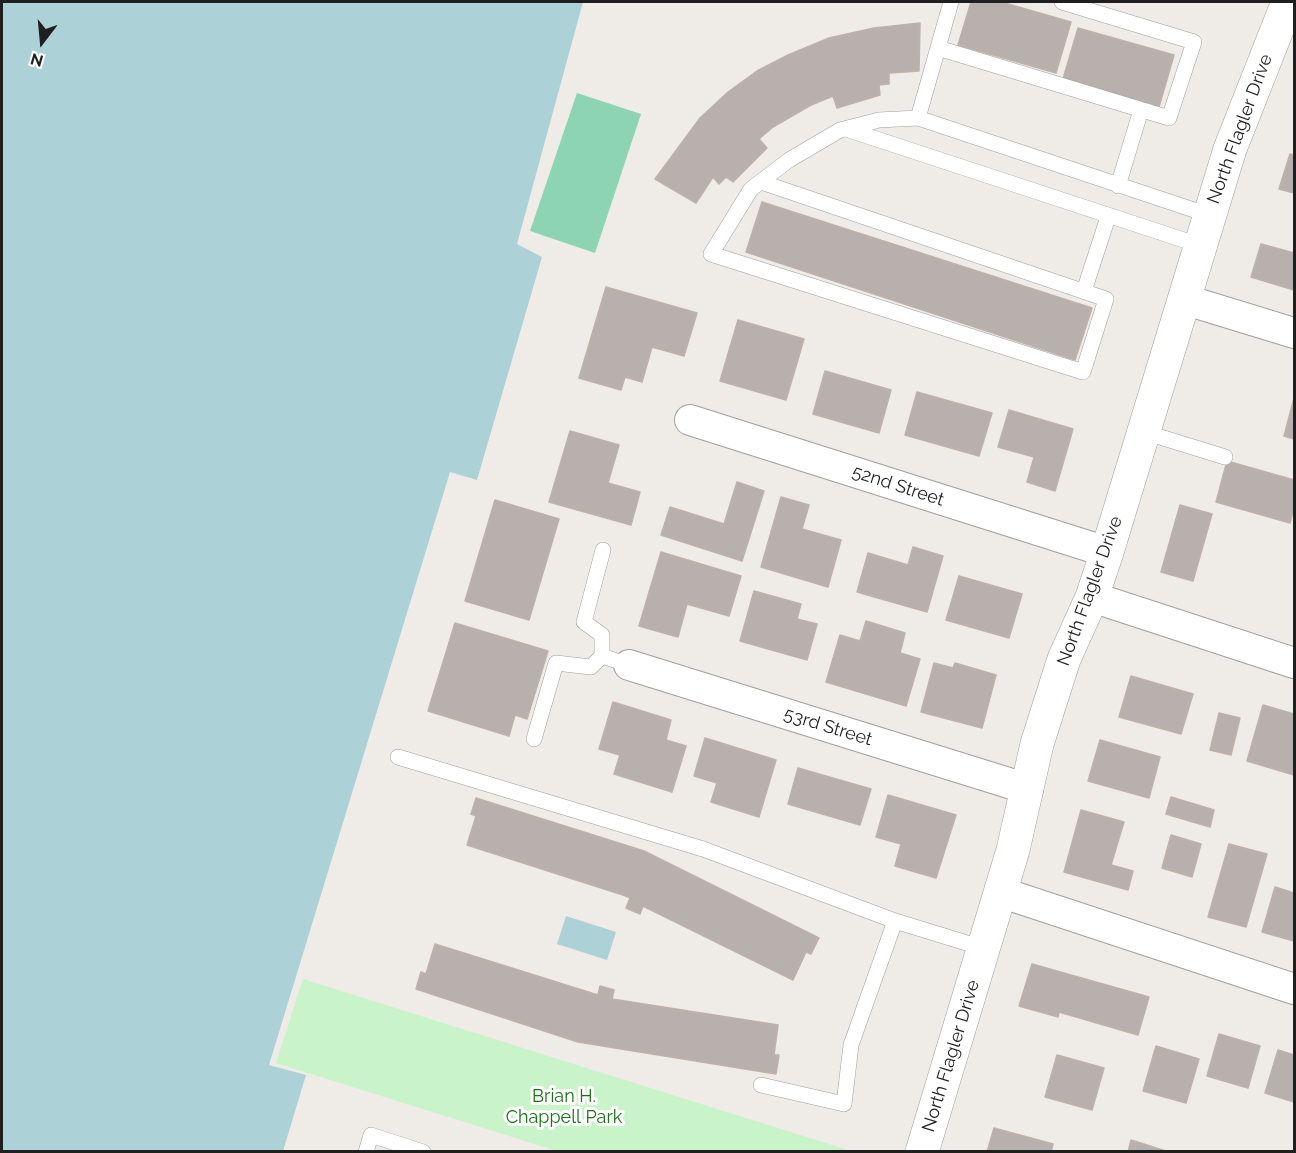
<!DOCTYPE html>
<style>
body{margin:0}
#map{position:relative;width:1296px;height:1153px;overflow:hidden;background:#efebe6;font-family:Raleway,sans-serif}
canvas{display:block}
.frame{position:absolute;inset:0;border:3px solid #1f1f1f;pointer-events:none}
.north{position:absolute;left:12px;top:12px;width:60px;height:60px;-webkit-text-stroke:4px #fff;paint-order:stroke;rotate:196deg;font-size:16px;font-weight:700;line-height:24px;text-align:center;color:#1f1f1f}
.north::after{content:'';display:block;margin:auto;width:21px;height:27px;background:#1f1f1f;clip-path:polygon(50% 0,100% 100%,50% 72%,0 100%)}
</style>
<div id="map">
<canvas width="1296" height="1153"></canvas>
<div class="frame"></div>
<div class="north">N</div>
</div>
<script>
const ctx = document.querySelector('canvas').getContext('2d');
ctx.lineJoin = 'round';
function fillPath(path, color) { ctx.fillStyle = color; ctx.fill(path, 'evenodd'); }
function stroke(path, color, width, dash) { ctx.strokeStyle = color; ctx.lineWidth = width; ctx.lineCap = dash ? 'butt' : 'round'; ctx.setLineDash(dash || []); ctx.stroke(path); }
function drawText(font, color, halo, rows, align = 'center') {
  ctx.font = font + ' Raleway,sans-serif'; ctx.lineWidth = 6; ctx.setLineDash([]); ctx.textBaseline = 'middle'; ctx.strokeStyle = halo; ctx.fillStyle = color; for (const [text, x, y, turn = 0] of rows) {
    ctx.save(); ctx.translate(x, y); ctx.rotate((+turn || 0) * Math.PI / 180); ctx.textAlign = isNaN(turn) ? turn : align; if (halo) ctx.strokeText(text, 0, 0); ctx.fillText(text, 0, 0); ctx.restore();
  }
}
const park = new Path2D(`
 M303,979l548,172h-294l-281,-88z`);
const pitch = new Path2D(`
 M577,93l64,21 -46,139 -65,-22z`);
const water = new Path2D(`
 M2,2h581l-66,242 25,13 -65,223 -27,-8 -181,593 37,10 -23,76h-281z
 M566,916l50,16 -9,28 -50,-16z`);
const building = new Path2D(`
 M971,2h30l70,20 -15,51 -98,-28z
 M920,23l-1,48 -30,2v11l-10,1 1,10 -43,13 -4,-12 -22,9 -38,22 -14,12 8,9 -34,34 -7,-5 -7,7 -6,-7 -17,26 -41,-24 45,-61 28,-26 29,-21 31,-16 41,-17 45,-10z
 M1078,28l96,27 -15,52 -96,-28z
 M1290,154l4,1v38l-15,-4z
 M762,202l330,106 -17,52 -329,-108z
 M1261,244l33,9v37l-43,-13z
 M606,287l91,26 -13,43 -32,-9 -10,35 -17,-5 -4,13 -42,-12z
 M738,320l66,19 -18,61 -66,-19z
 M825,371l66,19 -12,43 -66,-19z
 M917,392l75,21 -13,43 -74,-21z
 M1294,398v41l-10,-3z
 M1009,410l64,19 -18,62 -28,-9 7,-25 -36,-10z
 M570,431l49,14 -11,38 32,9 -9,33 -82,-23z
 M1227,461l67,19v27l-4,16 -74,-21z
 M737,482l27,9 -22,70 -81,-26 9,-28 54,17z
 M781,497l28,8 -7,24 39,11 -13,47 -67,-20z
 M495,500l64,19 -30,101 -64,-19z
 M1180,505l32,9 -19,67 -32,-9z
 M913,547l30,9 -16,56 -70,-20 11,-39 40,12z
 M661,552l80,24 -12,40 -42,-12 -9,33 -39,-11z
 M959,576l63,18 -13,44 -63,-18z
 M754,591l47,13 -4,15 20,5 -10,36 -67,-19z
 M866,621l39,12 -5,20 20,6 -14,47 -80,-24 14,-47 20,6z
 M455,623l93,28 -21,68 -12,-4 -6,21 -81,-25z
 M934,663l19,5 2,-5 41,12 -14,53 -61,-16z
 M1131,676l62,18 -12,40 -62,-17z
 M613,702l58,18 -5,20 20,6 -14,46 -58,-18 6,-19 -21,-6z
 M1263,705l31,9v61l-47,-14z
 M1219,713l21,5 -9,37 -21,-5z
 M705,738l71,22 -17,57 -48,-15 6,-19 -23,-7z
 M1100,740l60,17 -11,41 -61,-17z
 M798,768l73,21 -11,36 -72,-21z
 M888,795l68,20 -20,63 -41,-12 6,-22 -25,-7z
 M1171,797l43,13 -4,17 -44,-13z
 M476,798l168,53 175,87 -8,16 -5,-2 -13,28 -150,-74 -3,8 -14,-6 4,-10 -4,-2 -159,-51 9,-29 -5,-2z
 M1081,810l43,12 -13,43 22,6 -5,19 -64,-18z
 M1171,835l30,9 -9,33 -30,-9z
 M1229,844l38,10 -21,73 -38,-10z
 M1275,887l19,6v48l-32,-9z
 M435,944l163,51 2,-9 14,4 -2,9 166,26 -4,30h5l-3,19 -198,-32 -162,-53 5,-17 5,2z
 M1032,964l117,33 -11,38 -79,-23 -1,5 -39,-11z
 M1219,1034l41,12 -12,42 -41,-12z
 M1156,1046l43,13 -13,44 -43,-12z
 M1278,1050l16,5v47l-29,-9z
 M1057,1055l47,13 -12,42 -47,-13z
 M994,1128l59,16 -2,8h-64z
 M1131,1140l38,12h-41z`);
const service = new Path2D(`
 M938,48l231,70 25,-76 -132,-40
 M918,118l33,-116
 M846,129l353,116
 M761,182l345,117 -23,73 -372,-118 40,-65 38,-29 51,-30 39,-10 39,-2 291,97
 M1118,186l23,-76
 M1084,291l24,-74
 M1144,432l81,25
 M602,656v-21l-18,-13 19,-72
 M534,739l22,-76 35,4 11,-11 27,9
 M398,757l305,92 192,72
 M761,1085l83,19 7,-59 44,-124 88,27
 M366,1152l5,-17 52,17`);
const minor = new Path2D(`
 M1186,300l108,33
 M690,420l417,132
 M1092,597l202,66
 M629,665l399,124
 M1000,892l294,97`);
const tertiary = new Path2D(`
 M922,1152l91,-302 24,-106 27,-85 28,-62 15,-45 123,-403 58,-147`);
const streetNames = [
 ["North Flagler Drive",1240,129,-70],
 ["52nd Street",898,486,18],
 ["North Flagler Drive",1090,591,-70],
 ["53rd Street",828,727,17],
 ["North Flagler Drive",951,1056,-73]
];
const parkNames = [
 ["Brian H.",564,1097],
 ["Chappell Park",564,1118]
];
fillPath(park, '#c9f3c9');
fillPath(pitch, '#8dd5b2');
fillPath(water, '#acd2d7');
fillPath(building, '#b8b0ac');
stroke(building, '#bfb1aa', 1.5);
stroke(service, '#a0a0a0', 16);
stroke(minor, '#a0a0a0', 32);
stroke(tertiary, '#a0a0a0', 34);
stroke(service, '#fff', 15);
stroke(minor, '#fff', 30);
stroke(tertiary, '#fff', 33);
drawText('18px', '#1f1f1f', '#fff', streetNames);
drawText('18px', '#197218', '#fff', parkNames);
</script>
